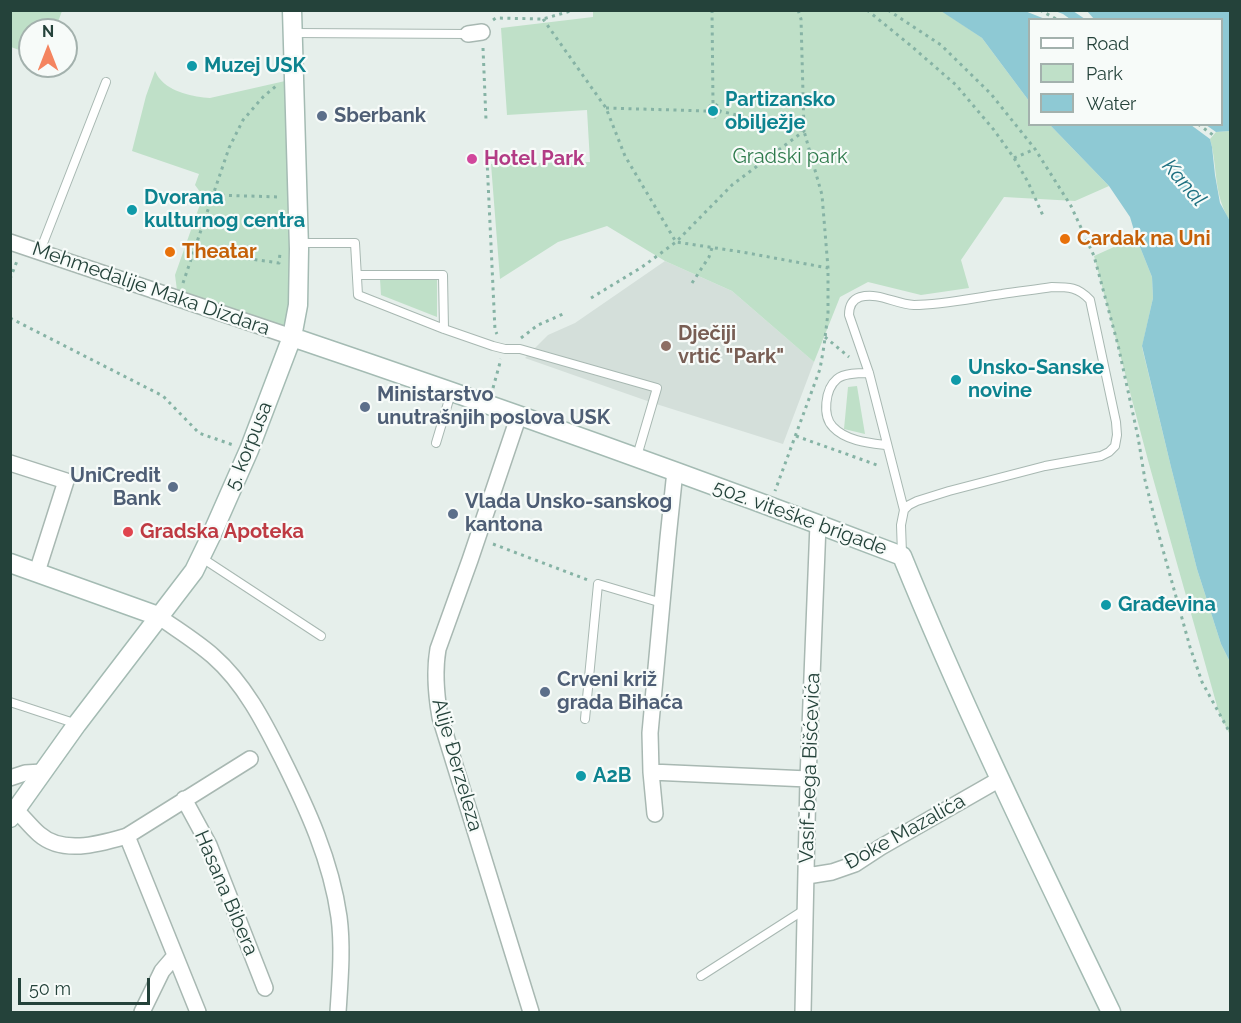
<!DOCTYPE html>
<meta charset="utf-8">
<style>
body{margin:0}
#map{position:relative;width:1241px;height:1023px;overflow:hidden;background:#e6efeb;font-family:Raleway,sans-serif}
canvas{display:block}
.frame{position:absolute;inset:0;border:12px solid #24423a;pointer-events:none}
.legend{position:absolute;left:1028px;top:18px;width:195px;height:108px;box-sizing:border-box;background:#f7fbf9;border:2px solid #a3b1ad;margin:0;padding:8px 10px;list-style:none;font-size:18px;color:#24423a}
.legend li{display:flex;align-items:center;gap:12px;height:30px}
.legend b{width:30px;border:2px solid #a3b1ad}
.north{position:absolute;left:18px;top:18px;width:60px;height:60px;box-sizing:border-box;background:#f7fbf9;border:2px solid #a3b1ad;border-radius:50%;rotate:0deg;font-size:16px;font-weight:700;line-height:24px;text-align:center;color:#24423a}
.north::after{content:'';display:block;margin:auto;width:21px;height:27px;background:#f4845f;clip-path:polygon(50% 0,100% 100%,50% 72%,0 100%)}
.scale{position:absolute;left:18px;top:978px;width:132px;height:27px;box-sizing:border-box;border:3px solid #24423a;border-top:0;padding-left:8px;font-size:18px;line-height:21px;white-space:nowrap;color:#24423a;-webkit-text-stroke:4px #f7fbf9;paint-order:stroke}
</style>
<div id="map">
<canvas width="1241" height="1023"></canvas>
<div class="frame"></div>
<ul class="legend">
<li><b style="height:8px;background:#fff"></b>Road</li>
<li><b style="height:16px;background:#bfe0c8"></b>Park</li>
<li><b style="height:16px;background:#8ec9d4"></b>Water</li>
</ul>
<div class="north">N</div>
<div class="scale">50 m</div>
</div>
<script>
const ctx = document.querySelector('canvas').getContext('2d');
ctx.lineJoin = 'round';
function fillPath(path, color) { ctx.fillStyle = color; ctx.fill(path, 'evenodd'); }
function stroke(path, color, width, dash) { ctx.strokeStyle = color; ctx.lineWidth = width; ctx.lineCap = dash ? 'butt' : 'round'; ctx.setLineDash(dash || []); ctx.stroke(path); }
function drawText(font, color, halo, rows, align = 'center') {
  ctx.font = font + ' Raleway,sans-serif'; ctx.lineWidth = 4.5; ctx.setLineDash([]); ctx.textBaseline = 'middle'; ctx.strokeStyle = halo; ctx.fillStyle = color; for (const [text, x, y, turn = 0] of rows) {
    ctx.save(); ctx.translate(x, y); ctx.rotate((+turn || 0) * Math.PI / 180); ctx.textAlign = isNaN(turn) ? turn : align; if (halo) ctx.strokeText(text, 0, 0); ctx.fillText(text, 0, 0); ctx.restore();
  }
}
const built = new Path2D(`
 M665,261l67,30 82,71 -31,82 -130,-41 -128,-45 23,-23 27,-12z`);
const green = new Path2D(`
 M593,10h348l41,28 47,63 1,23 20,1 59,61 -34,15 -71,-4 -43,63 8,28 -48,7 -53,-13 -28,15 -26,65 -82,-71 -67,-30 -58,-35 -49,16 -58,37 -9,-115 99,-2 -3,-52 -80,5 -6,-87 92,-11z
 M10,11l1,-1 51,1 -7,19h-25v24l-19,-7z
 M155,71c1,2 3,6 5,8 10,13 34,18 50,19l84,-19 -2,258 -114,-39 -3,-23 28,-79 -8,-11 4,-11 -67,-23 14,-55z
 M1230,131v90c-17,-27 -12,-54 -20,-82l6,-7z
 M1136,237l16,40 1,21 -11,49 29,120 26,102 24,75 9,18v73l-11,-22 -70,-249 -55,-208z
 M437,278v39l-56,-22 -1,-16z
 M857,386l8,48 -21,-5 4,-42z`);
const water = new Path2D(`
 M941,11h84l20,8 -15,1 -1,81 -47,-63z
 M1055,11h18l12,8h-15l-7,-5z
 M1087,11h143v120l-14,1 -10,-7 16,-1v-104l-128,-1z
 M1050,125h141l19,14 2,8 3,28 5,28 10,18v441l-9,-18 -24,-75 -26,-102 -29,-121 11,-48 -1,-21 -16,-40 -6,-20 -21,-31z`);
const path = new Path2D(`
 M712,10l1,94
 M867,10l43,35 46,40 38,45 20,28 14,24 16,36
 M888,10l53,35 50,49 44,55 36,57 23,50 24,89 20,92 7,43 13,52 32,115 12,35 28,51
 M1040,10l18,10
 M543,19l63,89 19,48 51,86 66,10 86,16v45l-4,33 -4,23 -45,122
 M493,20l3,-2 47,1 31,-9
 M483,48l3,72
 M606,108l101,3
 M720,111l-2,4 -3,2 -5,-2 -3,-5 3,-4 5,-2 4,3 1,4 84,20 18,64 6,73
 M1198,124l15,11
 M1014,158l21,-9
 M487,160l8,170 2,4
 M214,195l67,2
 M195,251l84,12 1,-10
 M10,279l7,-18
 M183,283l46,-135 14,-28 20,-23 13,-11
 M692,283l17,-26 3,-9
 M591,298l51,-31 34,-25 56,-57 72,-54 -3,-112 -3,-9
 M10,318l153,78 36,37 34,12
 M825,337l24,20
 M521,338l17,-13 25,-11
 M493,388l8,-29
 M796,436l81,29 2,-1
 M493,544l95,36`);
const lane = new Path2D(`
 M294,33l174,1
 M298,243h57l3,52 86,34 49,17 12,3h15l137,39 -20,68
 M40,251l66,-169
 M357,275h86l1,54
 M869,373c-10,0 -25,0 -32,6 -12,10 -15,37 -4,48 13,14 36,16 53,18
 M436,443l15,-50
 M902,554l-1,-29 3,-15 -35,-137 -20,-58c0,-8 2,-15 11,-18 19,-5 35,7 54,8 29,0 59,-7 88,-11 16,-3 33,-4 50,-7 17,0 26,0 38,13l26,122 1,13 -2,11 -6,6 -8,4 -56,10 -96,25 -32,10 -8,4 -5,5
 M202,558l119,78
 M10,702l67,22
 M585,719l13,-135 64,19
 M701,976l103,-66`);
const street = new Path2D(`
 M468,34l14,-2
 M10,242l282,95
 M519,415l-49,145 -32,89c-4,23 -2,45 2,68l91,295
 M10,463l56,18 -29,91
 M675,471l-7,67 -18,195 1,39 157,7
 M158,616c18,13 38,25 55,40 31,27 51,66 69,102 25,50 49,102 57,159 4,31 1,64 -1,95
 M651,772l4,42
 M10,778l15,-5 17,-1
 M184,799l25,46 56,143
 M16,810c8,8 15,17 23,24 24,21 60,10 88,2l123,-77
 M127,836l71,176
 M807,876l25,-4 23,-8 26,-17 119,-68
 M142,1012l20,-41 12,-14
 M803,1012l5,-233 10,-255`);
const secondary = new Path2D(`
 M292,337c204,69 408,142 610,219 63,155 137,306 209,456
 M10,563l148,53
 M10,818l67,-94 117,-153 17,-35 38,-86 43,-113 6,-32 1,-56 -7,-239`);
const markers = [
 [192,66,6,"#0f9aa8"],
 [713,111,6,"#0f9aa8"],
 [322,116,6,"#5c6f8a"],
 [472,159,6,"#d1479c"],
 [132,210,6,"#0f9aa8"],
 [1065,239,6,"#e8710a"],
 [170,252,6,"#e8710a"],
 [666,346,6,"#8d6e63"],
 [956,380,6,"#0f9aa8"],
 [365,407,6,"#5c6f8a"],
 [173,487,6,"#5c6f8a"],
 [453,514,6,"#5c6f8a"],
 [128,532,6,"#e0444e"],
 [1106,605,6,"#0f9aa8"],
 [545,692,6,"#5c6f8a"],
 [581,776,6,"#0f9aa8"]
];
const cultureNames = [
 ["Muzej USK",204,66],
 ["Partizansko",725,100],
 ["obilježje",725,123],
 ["Dvorana",144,198],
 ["kulturnog centra",144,221],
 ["Unsko-Sanske",968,368],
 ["novine",968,391],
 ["Građevina",1118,605],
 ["A2B",593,776]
];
const serviceNames = [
 ["Sberbank",334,116],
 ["Ministarstvo",377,395],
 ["unutrašnjih poslova USK",377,418],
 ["UniCredit",161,476,"right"],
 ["Bank",161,499,"right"],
 ["Vlada Unsko-sanskog",465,502],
 ["kantona",465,525],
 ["Crveni križ",557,680],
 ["grada Bihaća",557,703]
];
const parkNames = [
 ["Gradski park",790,157]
];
const hotelNames = [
 ["Hotel Park",484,159]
];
const foodNames = [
 ["Cardak na Uni",1077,239],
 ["Theatar",182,252]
];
const streetNames = [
 ["Mehmedalije Maka Dizdara",151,289,19],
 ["5. korpusa",249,446,-68],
 ["502. viteške brigade",800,518,20],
 ["Alije Đerzeleza",457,765,74],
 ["Vasif-bega Bišćevića",810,768,-88],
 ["Đoke Mazalića",905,832,-29],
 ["Hasana Bibera",226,893,67]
];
const educationNames = [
 ["Dječiji",678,334],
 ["vrtić \"Park\"",678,357]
];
const healthNames = [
 ["Gradska Apoteka",140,532]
];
const waterNames = [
 ["Kanal",1184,183,49]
];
fillPath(built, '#d4dfda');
fillPath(green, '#bfe0c8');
fillPath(water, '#8ec9d4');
stroke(lane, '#a8b8b2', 10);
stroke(street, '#a8b8b2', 18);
stroke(secondary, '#a4bbb3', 21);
stroke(path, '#86b3a5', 3, [3, 4.5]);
stroke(lane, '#fff', 8);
stroke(street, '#fff', 15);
stroke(secondary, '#fff', 18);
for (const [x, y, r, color] of markers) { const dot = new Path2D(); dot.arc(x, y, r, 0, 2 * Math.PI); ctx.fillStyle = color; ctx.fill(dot); stroke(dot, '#f7fbf9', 2); }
drawText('bold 20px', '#0d838f', '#f7fbf9', cultureNames, 'left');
drawText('bold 20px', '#4e5e75', '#f7fbf9', serviceNames, 'left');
drawText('20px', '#2d7a4b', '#f7fbf9', parkNames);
drawText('bold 20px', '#b23c85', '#f7fbf9', hotelNames, 'left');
drawText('bold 20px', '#c56008', '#f7fbf9', foodNames, 'left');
drawText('20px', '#24423a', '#f7fbf9', streetNames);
drawText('bold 20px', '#785e54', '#f7fbf9', educationNames, 'left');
drawText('bold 20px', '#be3a42', '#f7fbf9', healthNames, 'left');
drawText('italic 21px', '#1c6f80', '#f7fbf9', waterNames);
</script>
